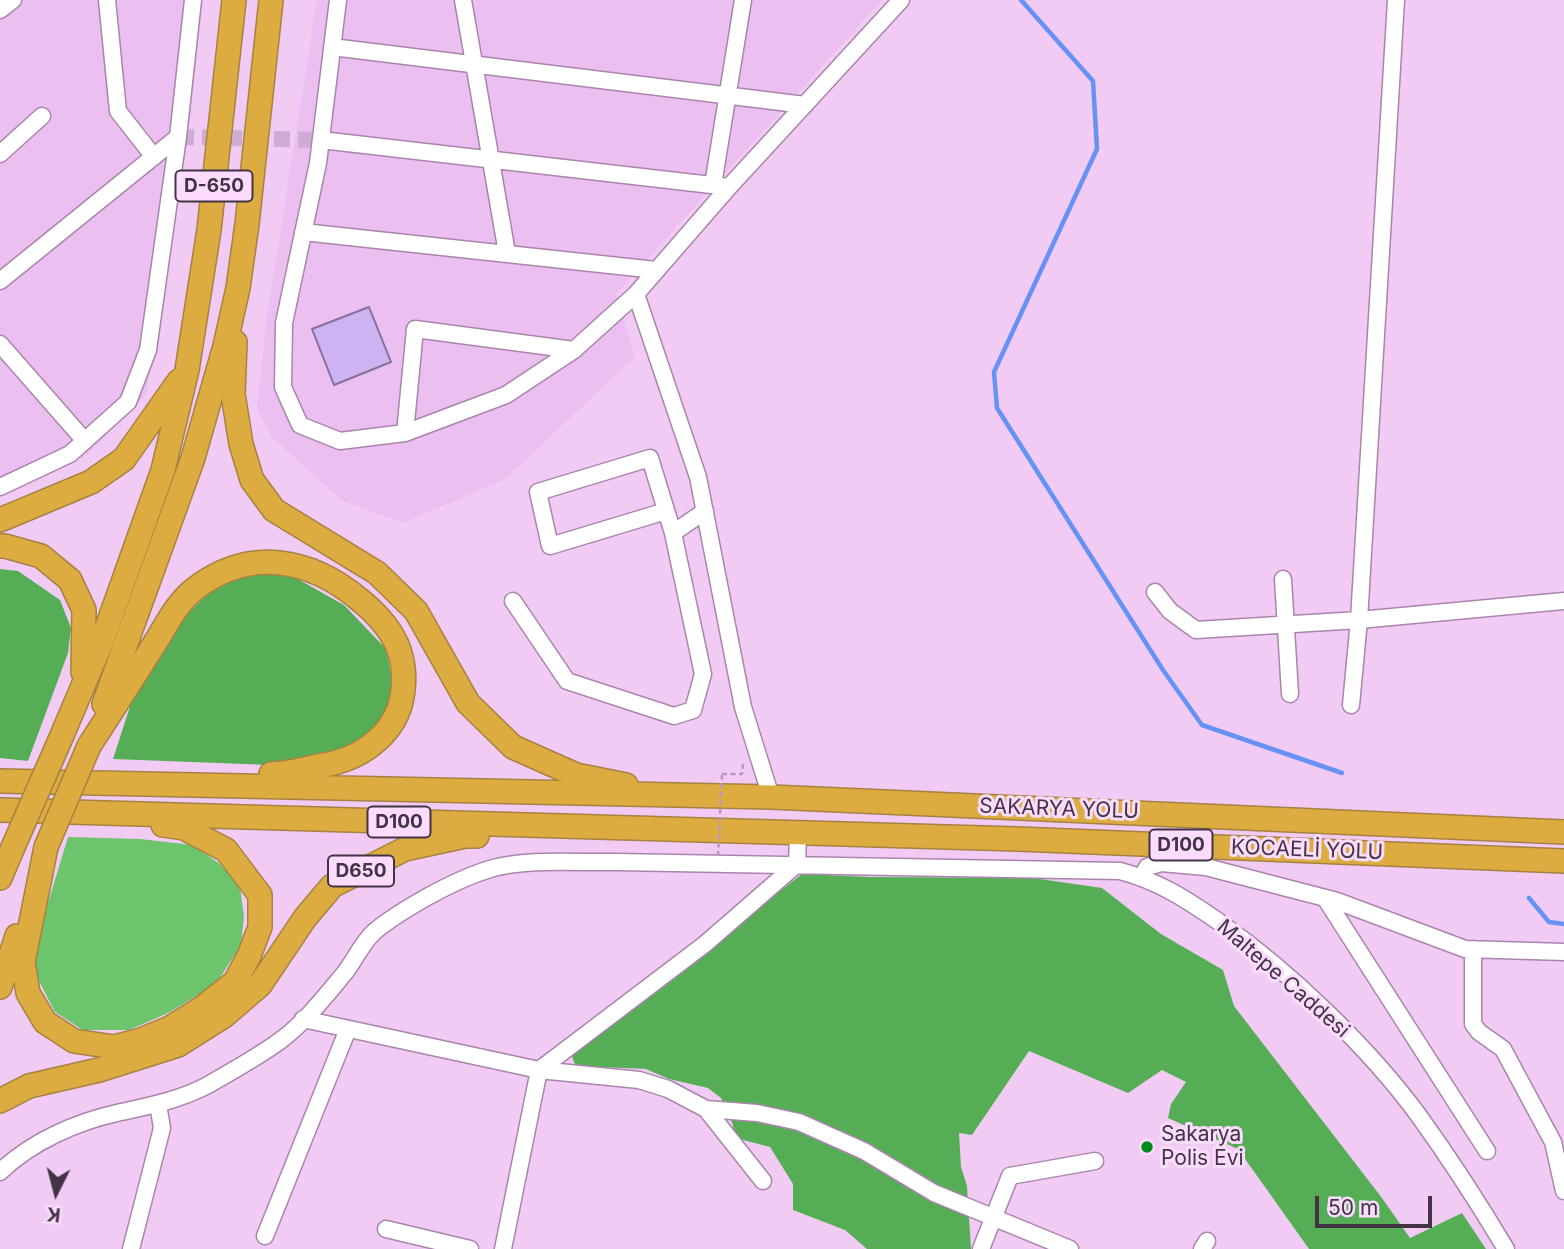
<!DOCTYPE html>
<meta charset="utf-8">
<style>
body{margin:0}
#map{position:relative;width:1564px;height:1249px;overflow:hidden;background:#f2cbf5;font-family:Inter,sans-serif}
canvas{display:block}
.north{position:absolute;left:21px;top:1158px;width:70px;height:70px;-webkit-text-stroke:5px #fbdcfe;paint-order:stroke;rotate:186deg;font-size:19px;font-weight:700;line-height:28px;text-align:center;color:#433444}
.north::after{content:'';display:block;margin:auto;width:24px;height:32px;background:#433444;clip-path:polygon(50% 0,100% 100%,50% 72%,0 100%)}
.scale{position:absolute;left:1315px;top:1196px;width:117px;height:32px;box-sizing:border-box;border:4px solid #433444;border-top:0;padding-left:9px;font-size:21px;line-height:24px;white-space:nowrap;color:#433444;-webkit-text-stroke:5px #fbdcfe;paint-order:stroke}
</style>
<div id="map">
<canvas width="1564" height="1249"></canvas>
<div class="north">K</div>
<div class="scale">50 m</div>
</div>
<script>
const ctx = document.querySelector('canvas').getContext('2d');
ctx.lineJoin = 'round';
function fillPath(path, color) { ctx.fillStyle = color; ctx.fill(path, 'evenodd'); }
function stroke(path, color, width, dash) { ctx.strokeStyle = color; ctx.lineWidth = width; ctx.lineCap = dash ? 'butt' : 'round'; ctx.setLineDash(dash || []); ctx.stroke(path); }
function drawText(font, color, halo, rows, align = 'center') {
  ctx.font = font + ' Inter,sans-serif'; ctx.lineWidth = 6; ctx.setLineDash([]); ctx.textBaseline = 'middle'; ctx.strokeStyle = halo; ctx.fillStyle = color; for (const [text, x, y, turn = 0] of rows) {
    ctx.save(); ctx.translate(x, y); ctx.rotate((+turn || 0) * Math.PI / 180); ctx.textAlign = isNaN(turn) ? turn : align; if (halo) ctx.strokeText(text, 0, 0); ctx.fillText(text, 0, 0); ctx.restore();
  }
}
const built = new Path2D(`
 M0,0h203l-14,129 -43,266 -61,62 -85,39z
 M317,0h565l-266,294 19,63 -131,123 -101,43 -62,-23 -69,-63 -15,-27 9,-87z`);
const green = new Path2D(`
 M68,837l72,2 53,6 27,19 20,22 4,31 -3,28 -25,39 -48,29 -39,17h-46l-28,-18 -16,-31 -4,-20 6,-35z`);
const forest = new Path2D(`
 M0,569l18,2 42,29 11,28 -3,25 -40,108 -28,-3z
 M260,572l36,6 48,27 42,44 9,44 -21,37 -35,21 -42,15 -184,-7 21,-65 40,-67 45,-44z
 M802,874l68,3 163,1 69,10 59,46 62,36 11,36 148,192 28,40 52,-25 24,36h-177l-71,-100 -70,-31 3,-14 15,-22 -24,-12 -34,23 -99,-42 -57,84 -13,-2 2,34 6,19 4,63h-104l-22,-19 -52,-20v-26l-23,-37 -38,-10 1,-12 -12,-27 -13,-10 -39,-9 -23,-10 -44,-2 -7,6 -17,-2 -6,-14 11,-13z`);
const stream = new Path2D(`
 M1021,0l72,81 4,68 -103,223 3,36 166,262 39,55 140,48
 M1529,898l20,24 15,2`);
const building = new Path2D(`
 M369,307l22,55 -57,23 -22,-56z`);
const minorTunnel = new Path2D(`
 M178,137l143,3`);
const path = new Path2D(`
 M722,774h20l1,-11`);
const minor = new Path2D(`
 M107,0l11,111 36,46
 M338,0l-20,163 -34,160 -1,64 17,38 40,16 65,-8 101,-38 68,-45 62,-56
 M463,0l44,253
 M0,10l13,-10
 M332,47l473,58
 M321,140l408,47
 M0,154l42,-38
 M713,185l30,-185
 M303,232l353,38
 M0,281l178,-144 15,-137
 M0,344l85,97
 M405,433l10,-104 159,21
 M0,487l70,-33 58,-52 20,-52 30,-213
 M666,511l-116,35 -12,-54 112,-34 23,75
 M1283,579l7,115
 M1155,592l15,19 26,19 163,-10 205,-19
 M513,601l54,80 107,35 19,-6 10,-36 -30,-141 32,-22
 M1351,705l8,-85 37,-620
 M771,797l-28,-90 -45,-230 -62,-183 93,-107 172,-187
 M1142,877l5,-10 14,-4 45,4 131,34 128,48 99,3
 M1325,898l162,253
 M1473,949v75l6,8 24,17 50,93 11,49
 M303,1019l236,51 100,10 29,9 38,20 57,72
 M706,1109l51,4 42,9 65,29 70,42 136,56
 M0,1172c31,-30 76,-50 117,-59 31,-7 63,-13 91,-28 24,-14 50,-28 73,-45 23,-17 43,-42 62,-65 11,-13 18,-31 31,-43 16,-14 34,-24 53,-35 20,-11 40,-21 63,-28 37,-11 88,-6 127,-7l503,9c39,10 69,30 102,53 69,49 147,124 197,192 31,43 60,88 87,133
 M386,1229l84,20
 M265,1236l83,-207
 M131,1249l31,-121 -4,-24
 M503,1249l36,-179 166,-126 92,-80 1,-30
 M981,1249l29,-73 85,-15
 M1202,1249l5,-8`);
const highway = new Path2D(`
 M235,342l-2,52 8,50 11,36 22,30 103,63 39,38 52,92 45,44 63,28 50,10
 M0,520l91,-38 33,-23 55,-78
 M0,546h5l36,10 29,24 14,30 -1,62
 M104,704l89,-246 32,-112 13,-58 9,-64 24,-224
 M60,740l42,-99 61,-171 24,-100 22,-140 25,-230
 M89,746c22,-34 44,-68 66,-103 12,-19 22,-41 41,-55 54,-41 114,-30 164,12 16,13 32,30 39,50 5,15 6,31 3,47 -6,34 -36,58 -68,66 -7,2 -14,2 -21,4 -15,4 -27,6 -42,7
 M0,781l771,16 793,35
 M0,810l1018,29 546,22
 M46,847l-23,115 5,31 17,29 29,19 40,6 27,-7 29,-12 32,-20 33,-26 14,-26 11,-29v-32l-34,-45 -42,-22 -21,-3
 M0,878l10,-24
 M0,987l17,-51
 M0,1101l29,-15 70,-16 79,-25 46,-29 36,-31 45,-67 27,-32 73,-37 60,-13h12`);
const pathBridge = new Path2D(`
 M718,856l4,-82`);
const highwayBridge = new Path2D(`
 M46,847l43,-101
 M10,854l50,-114`);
const markers = [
 [1147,1147,7,"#008b19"]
];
const shields = [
 [214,186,77],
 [399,822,63],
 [1181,845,63],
 [361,871,66]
];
const shieldNames = [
 ["D-650",214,186],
 ["D100",399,822],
 ["D100",1181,845],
 ["D650",361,871]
];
const streetNames = [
 ["SAKARYA YOLU",1059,809,2],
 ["KOCAELİ YOLU",1307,850,2],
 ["Maltepe Caddesi",1283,979,41]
];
const poiNames = [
 ["Sakarya",1161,1135],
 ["Polis Evi",1161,1159]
];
fillPath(built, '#ebbfef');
fillPath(green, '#6cc46c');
fillPath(forest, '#55ae56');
stroke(stream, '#6693f3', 4.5);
fillPath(building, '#ceb3f2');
stroke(building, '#84719e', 2);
stroke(minorTunnel, '#cfadd2', 16, [16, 8]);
stroke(minor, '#a985ac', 19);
stroke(highway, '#a68242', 26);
stroke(path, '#b899ba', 2.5, [5, 3.5]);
stroke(minor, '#fff', 16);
stroke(highway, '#dcac41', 23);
stroke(highwayBridge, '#a68242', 26, []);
stroke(pathBridge, '#b899ba', 2.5, [5, 3.5]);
stroke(highwayBridge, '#dcac41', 23);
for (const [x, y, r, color] of markers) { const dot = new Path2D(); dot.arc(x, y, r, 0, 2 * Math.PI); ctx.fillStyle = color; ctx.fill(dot); stroke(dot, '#fbdcfe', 2.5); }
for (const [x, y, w] of shields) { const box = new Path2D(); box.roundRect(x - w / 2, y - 15.5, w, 31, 5); ctx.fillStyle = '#fbdcfe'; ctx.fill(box); stroke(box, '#433444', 2); }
drawText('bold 19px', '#433444', null, shieldNames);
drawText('21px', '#433444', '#fbdcfe', streetNames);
drawText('21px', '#433444', '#fbdcfe', poiNames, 'left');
</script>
